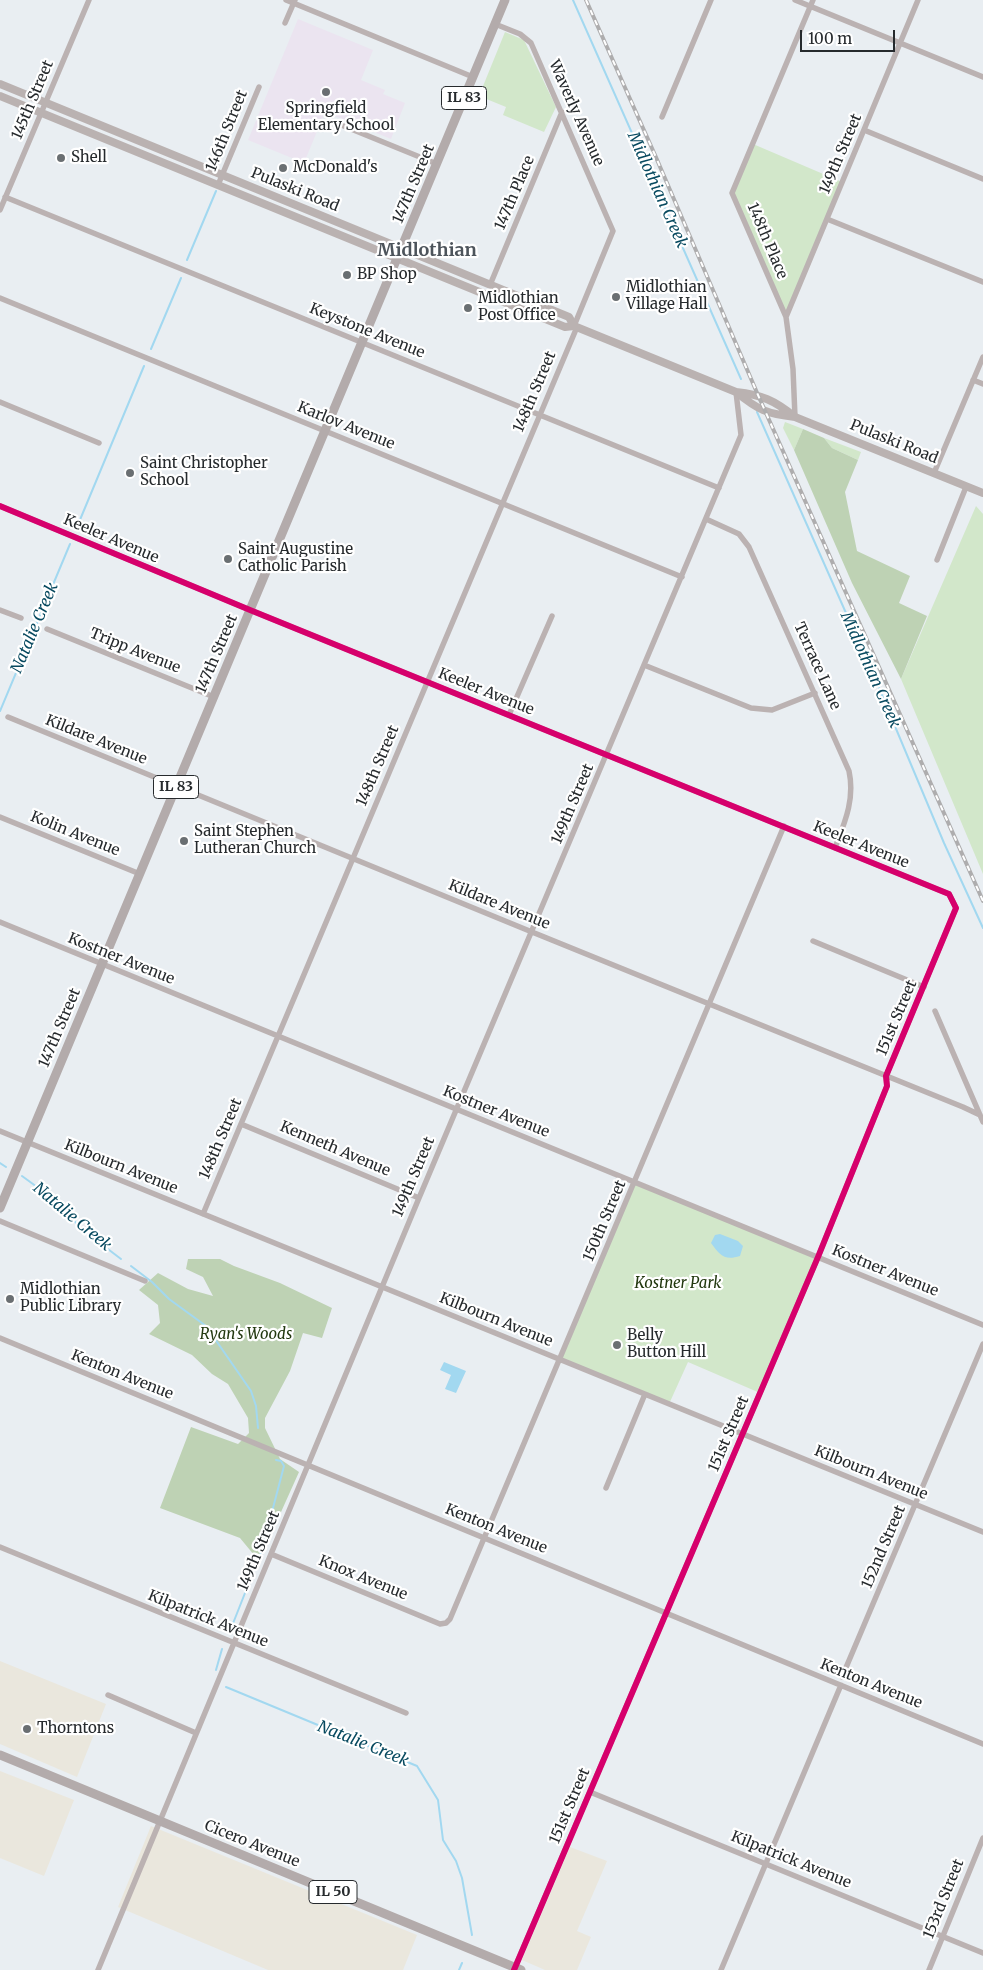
<!DOCTYPE html>
<style>
body{margin:0}
#map{position:relative;width:983px;height:1970px;overflow:hidden;background:#e9eef2;font-family:Merriweather,serif}
canvas{display:block}
.scale{position:absolute;left:800px;top:30px;width:95px;height:22px;box-sizing:border-box;border:2px solid #262a2d;border-top:0;padding-left:6px;font-size:15px;line-height:18px;white-space:nowrap;color:#262a2d;-webkit-text-stroke:4px #fff;paint-order:stroke}
</style>
<div id="map">
<canvas width="983" height="1970"></canvas>
<div class="scale">100 m</div>
</div>
<script>
const ctx = document.querySelector('canvas').getContext('2d');
ctx.lineJoin = 'round';
function fillPath(path, color) { ctx.fillStyle = color; ctx.fill(path, 'evenodd'); }
function stroke(path, color, width, dash) { ctx.strokeStyle = color; ctx.lineWidth = width; ctx.lineCap = dash ? 'butt' : 'round'; ctx.setLineDash(dash || []); ctx.stroke(path); }
function drawText(font, color, halo, rows, align = 'center') {
  ctx.font = font + ' Merriweather,serif'; ctx.lineWidth = 4.5; ctx.setLineDash([]); ctx.textBaseline = 'middle'; ctx.strokeStyle = halo; ctx.fillStyle = color; for (const [text, x, y, turn = 0] of rows) {
    ctx.save(); ctx.translate(x, y); ctx.rotate((+turn || 0) * Math.PI / 180); ctx.textAlign = isNaN(turn) ? turn : align; if (halo) ctx.strokeText(text, 0, 0); ctx.fillText(text, 0, 0); ctx.restore();
  }
}
const commercial = new Path2D(`
 M0,1661l106,43 -29,73 -77,-33z
 M0,1771l74,29 -30,76 -44,-18z
 M151,1826l266,109 -14,35h-135l-150,-63z
 M570,1847l37,14 -30,70 14,6 -14,33h-32l-23,-10z`);
const education = new Path2D(`
 M298,19l75,31 -12,30 24,10 -2,4 22,9 -14,36 -66,-27 -21,51 -56,-23z`);
const green = new Path2D(`
 M505,32l19,8 32,67 -12,25 -41,-17 3,-8 -27,-11z
 M753,144l89,38 -56,135 -54,-124z
 M785,422l18,7 -9,21 -11,-22z
 M824,438l37,14 -3,8 -26,-12z
 M976,506l7,8v360l-82,-195z
 M635,1182l183,75 -58,136 -72,-31 -19,42 -109,-45z`);
const forest = new Path2D(`
 M803,429l21,9 8,10 26,12 -13,32 12,59 53,25 -11,27 28,13 -26,63 -49,-96 -58,-133z
 M188,1259h32l14,7 46,17 52,25 -10,30 -19,-5 -13,38 -25,47v10l15,31 19,13 -40,89 -19,-23 -80,-30 31,-81 47,17 11,-11 -1,-15 -20,-34 -16,-10 -20,-19 -43,-21 11,-11 -2,-18 -19,-15 19,-17 30,16 25,7 -10,-19 -17,-8z`);
const water = new Path2D(`
 M720,1234l18,7 5,5 -3,10c-16,5 -20,-1 -29,-13l4,-8z
 M444,1362l22,9 -10,22 -11,-4 6,-14 -11,-5z`);
const stream = new Path2D(`
 M573,0l168,379
 M187,260l29,-69
 M151,349l30,-71
 M757,412l116,262 71,169 39,85
 M77,527l67,-161
 M0,711l70,-167
 M0,1163l6,4
 M22,1176l41,30 16,21 42,32
 M131,1266l21,16 17,17 37,27 45,65 5,15 2,22
 M230,1631l32,-81 22,-84 -3,-5 -5,-1
 M216,1670l6,-21
 M226,1687l191,79 21,34 5,40 13,21 6,17 10,57
 M459,1970l3,-7`);
const minor = new Path2D(`
 M286,0l187,77
 M795,0l188,77
 M285,23l10,-23
 M495,24l25,10 11,9 82,188 -39,95
 M662,117l49,-117
 M329,120l108,44
 M864,130l119,49
 M218,185l41,-98
 M5,197l714,291
 M0,210l89,-210
 M827,219l156,63
 M490,285l72,-173
 M0,298l682,279
 M786,317l132,-317
 M973,380l10,4
 M0,402l99,41
 M795,417l-2,-48 -7,-52 -54,-124 81,-193
 M934,473l49,-116
 M0,506l250,104 699,284 7,14 -70,168 1,10 -69,171 -303,710
 M706,519l33,15 10,13 100,224c6,28 -4,51 -14,77
 M937,560l29,-73
 M0,610l21,8
 M47,629l167,68
 M644,665l107,43 21,2 43,-17
 M509,715l43,-99
 M8,717l524,215 431,175 17,8
 M0,817l140,57
 M0,922l983,403
 M813,941l111,46
 M935,1011l48,111
 M241,1124l178,74
 M0,1131l983,401
 M203,1214l374,-887
 M0,1221l145,60
 M0,1338l983,406
 M606,1488l39,-94
 M0,1547l406,166
 M271,1554l169,70 6,-1 4,-4 334,-793
 M842,1677l141,-333
 M108,1695l88,38
 M590,1792l393,161
 M98,1970l321,-772 322,-763 -5,-43
 M721,1970l120,-285
 M929,1970l54,-132`);
const secondary = new Path2D(`
 M0,84l569,233 5,9
 M0,96l565,231 9,-1 162,66c26,3 38,8 59,25l188,76
 M736,392c22,18 31,22 59,25`);
const primary = new Path2D(`
 M0,1208l505,-1208
 M0,1755l521,215`);
const rail = new Path2D(`
 M586,0l69,155 103,240 225,506`);
const cycleway = new Path2D(`
 M0,506l250,104 699,284 7,14 -70,168 1,10 -69,171 -304,713`);
const markers = [
 [326,92,5,"#6a6f72"],
 [61,158,5,"#6a6f72"],
 [283,168,5,"#6a6f72"],
 [347,275,5,"#6a6f72"],
 [616,297,5,"#6a6f72"],
 [468,308,5,"#6a6f72"],
 [130,473,5,"#6a6f72"],
 [228,559,5,"#6a6f72"],
 [184,841,5,"#6a6f72"],
 [10,1299,5,"#6a6f72"],
 [617,1345,5,"#6a6f72"],
 [27,1729,5,"#6a6f72"]
];
const shields = [
 [464,98,45],
 [176,787,45],
 [333,1892,48]
];
const shieldNames = [
 ["IL 83",464,98],
 ["IL 83",176,787],
 ["IL 50",333,1892]
];
const streetNames = [
 ["145th Street",33,100,-67],
 ["Waverly Avenue",576,113,66],
 ["146th Street",227,131,-68],
 ["149th Street",841,154,-67],
 ["147th Street",414,184,-67],
 ["Pulaski Road",295,190,22],
 ["147th Place",515,193,-67],
 ["148th Place",767,241,67],
 ["Keystone Avenue",367,331,22],
 ["148th Street",535,392,-67],
 ["Karlov Avenue",346,426,22],
 ["Pulaski Road",894,442,22],
 ["Keeler Avenue",111,539,23],
 ["Tripp Avenue",135,651,22],
 ["147th Street",217,654,-67],
 ["Terrace Lane",817,666,66],
 ["Keeler Avenue",486,692,22],
 ["Kildare Avenue",96,740,22],
 ["148th Street",378,766,-67],
 ["149th Street",573,804,-67],
 ["Kolin Avenue",75,834,22],
 ["Keeler Avenue",861,845,22],
 ["Kildare Avenue",499,905,22],
 ["Kostner Avenue",121,959,22],
 ["151st Street",897,1018,-67],
 ["147th Street",60,1028,-67],
 ["Kostner Avenue",496,1112,22],
 ["148th Street",221,1139,-67],
 ["Kenneth Avenue",335,1149,23],
 ["Kilbourn Avenue",121,1167,22],
 ["149th Street",414,1177,-67],
 ["150th Street",605,1221,-67],
 ["Kostner Avenue",885,1271,22],
 ["Kilbourn Avenue",496,1320,22],
 ["Kenton Avenue",122,1375,22],
 ["151st Street",729,1434,-67],
 ["Kilbourn Avenue",871,1473,22],
 ["Kenton Avenue",496,1529,22],
 ["152nd Street",884,1547,-67],
 ["149th Street",259,1551,-67],
 ["Knox Avenue",363,1578,22],
 ["Kilpatrick Avenue",208,1619,22],
 ["Kenton Avenue",871,1684,22],
 ["151st Street",570,1806,-67],
 ["Cicero Avenue",252,1844,22],
 ["Kilpatrick Avenue",791,1860,22],
 ["153rd Street",944,1899,-68]
];
const poiNames = [
 ["Springfield",326,109,"center"],
 ["Elementary School",326,126,"center"],
 ["Shell",71,158],
 ["McDonald's",293,168],
 ["BP Shop",357,275],
 ["Midlothian",626,288],
 ["Village Hall",626,305],
 ["Midlothian",478,299],
 ["Post Office",478,316],
 ["Saint Christopher",140,464],
 ["School",140,481],
 ["Saint Augustine",238,550],
 ["Catholic Parish",238,567],
 ["Saint Stephen",194,832],
 ["Lutheran Church",194,849],
 ["Midlothian",20,1290],
 ["Public Library",20,1307],
 ["Belly",627,1336],
 ["Button Hill",627,1353],
 ["Thorntons",37,1729]
];
const parkNames = [
 ["Kostner Park",678,1284],
 ["Ryan's Woods",246,1335]
];
const waterNames = [
 ["Midlothian Creek",657,190,66],
 ["Natalie Creek",35,628,-67],
 ["Midlothian Creek",870,670,66],
 ["Natalie Creek",72,1217,40],
 ["Natalie Creek",363,1744,22]
];
const quarterNames = [
 ["Midlothian",427,251]
];
fillPath(commercial, '#eae7dd');
fillPath(education, '#ebe4f0');
fillPath(green, '#d2e7ca');
fillPath(forest, '#bed2b4');
fillPath(water, '#a2d8f0');
stroke(stream, '#a2d8f0', 2);
stroke(minor, '#bbb2b2', 5.5);
stroke(secondary, '#bab2b1', 8);
stroke(primary, '#b3abab', 9);
stroke(rail, '#aeadae', 4);
stroke(rail, '#fff', 2, [5.5]);
stroke(cycleway, '#d6006c', 6);
for (const [x, y, r, color] of markers) { const dot = new Path2D(); dot.arc(x, y, r, 0, 2 * Math.PI); ctx.fillStyle = color; ctx.fill(dot); stroke(dot, '#fff', 2); }
for (const [x, y, w] of shields) { const box = new Path2D(); box.roundRect(x - w / 2, y - 11.5, w, 23, 4); ctx.fillStyle = '#fff'; ctx.fill(box); stroke(box, '#262a2d', 1); }
drawText('bold 14px', '#262a2d', null, shieldNames);
drawText('15px', '#262a2d', '#fff', streetNames);
drawText('15px', '#262a2d', '#fff', poiNames, 'left');
drawText('italic 15px', '#22380f', '#fff', parkNames);
drawText('italic 16px', '#07495f', '#fff', waterNames);
drawText('bold 18px', '#4d545b', '#fff', quarterNames);
</script>
